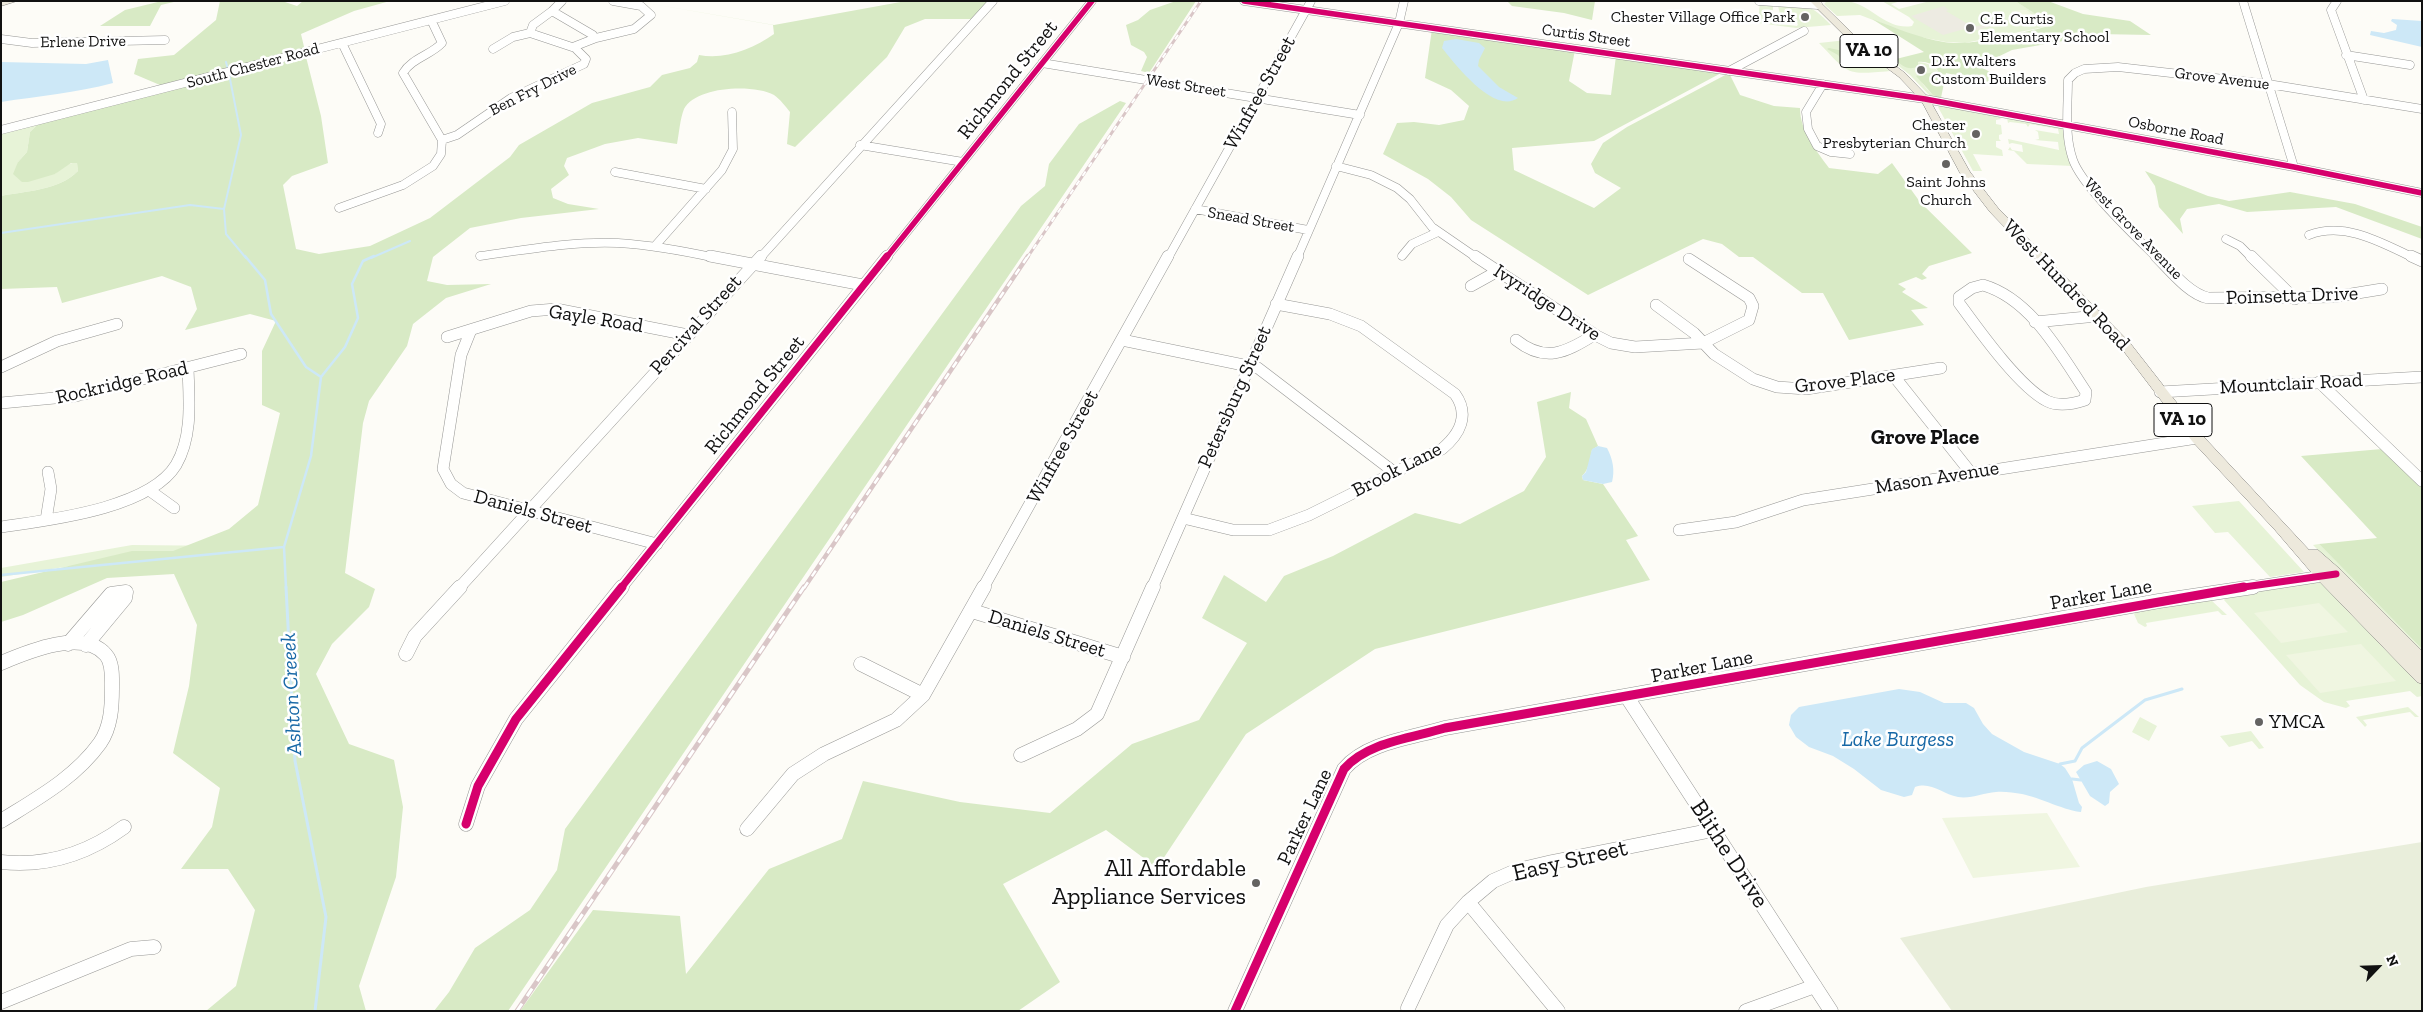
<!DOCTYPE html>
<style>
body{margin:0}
#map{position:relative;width:2423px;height:1012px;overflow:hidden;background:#fdfcf7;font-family:"Zilla Slab",serif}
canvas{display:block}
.frame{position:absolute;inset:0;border:2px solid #111;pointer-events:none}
.north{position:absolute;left:2353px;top:942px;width:50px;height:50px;-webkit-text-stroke:4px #fff;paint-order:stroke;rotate:66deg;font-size:14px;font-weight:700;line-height:20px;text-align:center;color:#111}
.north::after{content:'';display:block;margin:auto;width:18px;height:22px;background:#111;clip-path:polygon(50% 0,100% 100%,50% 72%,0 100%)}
</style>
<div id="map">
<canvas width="2423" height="1012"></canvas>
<div class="frame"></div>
<div class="north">N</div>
</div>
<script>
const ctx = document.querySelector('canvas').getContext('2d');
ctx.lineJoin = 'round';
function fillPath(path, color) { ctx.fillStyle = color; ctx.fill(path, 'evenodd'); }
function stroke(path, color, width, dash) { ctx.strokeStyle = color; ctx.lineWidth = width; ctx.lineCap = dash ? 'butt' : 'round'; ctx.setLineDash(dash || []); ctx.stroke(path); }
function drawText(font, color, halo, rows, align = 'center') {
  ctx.font = font + ' "Zilla Slab",serif'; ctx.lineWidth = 5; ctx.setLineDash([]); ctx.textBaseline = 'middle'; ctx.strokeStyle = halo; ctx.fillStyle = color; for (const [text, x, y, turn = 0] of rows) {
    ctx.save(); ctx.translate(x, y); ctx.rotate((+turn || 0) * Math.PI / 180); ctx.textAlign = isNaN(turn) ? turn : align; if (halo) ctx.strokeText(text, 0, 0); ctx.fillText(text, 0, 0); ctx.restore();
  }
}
const green = new Path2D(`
 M1827,1c9,0 19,-1 28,2 20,7 34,27 57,23l2,-4 -5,-5 -27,-16h19l-10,3 8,5 31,-8h85l39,24 -89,18 -19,-1 -31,-6 -55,-21 -23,1 -13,-12z
 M1760,2l13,3v5l-5,1 -1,9 5,3 25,3 1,-2 -4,-4 -17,-1 4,-1 -3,-12c30,1 32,-3 53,19l-35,3 -38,-5z
 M1847,40l43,31c-45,4 -40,4 -71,-28z
 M1896,59l3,4c16,0 27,-4 39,8l-10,4 -9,-1c2,11 12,21 22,24v2l-10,-3 -21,-22 -19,-15z
 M1941,105l56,10 4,4 -5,1v4l5,1 1,9 -3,1v4l2,2h-5v6l6,3 1,6 -30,-2 9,17h-9l-35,-64z
 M2007,118l57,8 9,40 -46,-2 -13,-13 -6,-1 2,-3 2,3 11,2 -1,-7 -10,-2 -3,1 -1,-5 51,11 -1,-8 -23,-2 4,-1 -1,-7 -3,-2 24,4 -1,-5 -28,-5 -2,3 -2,-3 -16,-2 -2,1z
 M39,123l-9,9 -3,20 -9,10 37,12 9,-9 13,-3 1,9c-18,19 -52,20 -77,25v-63z
 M2239,501l65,71 -34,5 -42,-45 -13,1 -23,-27z
 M2319,544l103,105v6l-109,-110z
 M132,545l103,1 -107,11 -127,20v-9z
 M2316,582l8,2 98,98v14l-5,1 -7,-6 -64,10 4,5 -4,2 -22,-6 -24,-17 -76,-85 3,-4z
 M2211,600l16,15h-5l-4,-4 -72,12 1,3 -2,1 -7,-4 -4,-9 2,-3z
 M2408,707l11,10h-4l-5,-5 -47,8 4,5 -2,2 -9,-10z
 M2140,717l17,9 -8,15 -17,-9z
 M2251,731l13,17 -5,1 -7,-8 -23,6 -9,-11z`);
const forest = new Path2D(`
 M162,1h16l-17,4 -11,21h-50l25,-16z
 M220,1h62l15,5 6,-5h87l-36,10 -53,23 4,17 -138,37 -33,-14 4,-15 36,-4 42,-35z
 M635,1l139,24 132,-24h82l-16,18h-47l-20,8 -18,30 -92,90 -8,-3 3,-32c-4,-5 -10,-13 -16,-17 -20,-11 -78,-9 -90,14 -4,10 -5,25 -7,35l-39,-6 -33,6 -38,14 -3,8 5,9 -18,14 2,9 15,6 31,5 -78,9 -51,10 -37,29 -6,24 20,4 44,-1 -45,14 -33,26 -6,22 -38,55 -6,22 -18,150 30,16 -6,18 -37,37 -16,30 33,70 45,16 9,47 -7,70 -37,109 7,25h-160l30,-25 19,-76 -27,-41h-47l31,-42 8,-39 -47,-35 16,-67 8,-61 -23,-51 -67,4 -84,37 -22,7v-40l131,-31h41l56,-22 29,-24 22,-92 -18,-8v-54l14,-30 -26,-7 -65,16 12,-21 -6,-22 -29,-11 -100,27 -5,-16 -56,2v-93c25,-5 59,-6 77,-25l-1,-8h-6l-16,11 -27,8h-6l-9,-8 5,-12 9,-10 3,-20 9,-9 266,-70 16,63 7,47 -36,13 -9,9 13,64 23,5 51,-8 60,-28 80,-61 9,-12 73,-42 58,-16 12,-12 28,-7 7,-6 2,-7c26,5 54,-6 75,-21l-1,-9z
 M1176,1h20l-47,72 -8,-2 6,-14 -3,-5 -13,-7 -5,-20 12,-5 12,-10z
 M1507,1h88l-3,19 -28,-7 -52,-7z
 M2015,1h33l35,13 47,7 21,14 -53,-1 3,5 -38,2 -51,9 -33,16 22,12v7l-55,-12 -5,25 -8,-3 -17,-19 22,-5c-5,-7 -12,-10 -20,-9v5c-10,3 -16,0 -22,-8l28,-7 -52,-33c24,9 47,19 72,23 30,5 80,-10 109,-17z
 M1432,29l143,21 -6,31 18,12 24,2 5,-39 107,16 -129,69 -82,7 2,22 80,38 27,-20 -26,-15 -4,-9 12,-21 24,-16 102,-54 11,22 34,11 26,2c0,23 16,42 29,60l49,6 14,-11 28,39 52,51 -43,13 -7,8 5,4 -5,2 -6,-3 -18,7 8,5 -4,3 26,16 -17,2 13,15 -75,15 -26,-47h-21l-49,-36h-14l-17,-13 -19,-5 -115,56 -117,-75 -20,-23 -23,-18 -45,-25 14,-31 17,-1 25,3 25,-5 5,-14 -18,-16 -26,-12z
 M1829,48l33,7 8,6 -15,2 -12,-1 -5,-7 -11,-6z
 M1120,101l6,2 -618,908h-74l15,-19 26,-44 55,-38 27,-40 8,-41 456,-623 24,-20 4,-22 30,-40z
 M2145,171l63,25 21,5 61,-9 65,12 67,23v12l-86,-32 -89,5 -28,-8 -32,5 -7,10 3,15 -24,-27 -4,-21z
 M1571,392l-2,16 17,11 12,27 -6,4c-2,9 -3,20 -10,26l1,4 20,4 35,52 -12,4 24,40 -275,69 -129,85 -89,134 -51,-38 -103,54 57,98 -42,29h-498l73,-101 87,6 6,58 83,-105 73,-30 21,-58 97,21 90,11 82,-69 67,-24 48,-77 -45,-25 22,-43 42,27 18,-26 49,-20 82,-43 45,11 64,-33 22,-34 -9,-55z
 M2382,449l25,25 15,-1v176l-103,-105 58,-6 -76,-82z`);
const cemetery = new Path2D(`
 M2422,842v169h-470l-52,-73 246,-51z`);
const pitch = new Path2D(`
 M2021,10h6l10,9 -1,3 -18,1 -8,-6 2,-6z
 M2319,603l29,29 -67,11 -27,-30z
 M2361,644l35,37 -76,12 -34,-38z
 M2047,813l33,54 -107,11 -31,-60z`);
const plaza = new Path2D(`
 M1944,6l5,4 -3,1 27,16 16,-3 3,2 -15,4 -9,-2 -25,7 -32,-19z`);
const water = new Path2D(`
 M2392,19l30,2v26l-52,-12 1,-4 13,2 12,-3 1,-5 -6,-4z
 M1456,39l23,4 6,5 -6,12 -1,6 21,21 19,11c-24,17 -63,-34 -76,-50l2,-7z
 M108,60l5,23c-37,10 -74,13 -112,19v-40l85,2z
 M1598,446l9,2c6,11 8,23 5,34l-9,2 -20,-4 -1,-4 4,-4 6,-23z
 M1899,689l21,3 24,11h22l8,5 9,16 9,10 32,18 36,12 5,4 7,11 7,24 3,4 -1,5c-12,0 -43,-15 -59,-18 -8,-1 -18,-3 -26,-2 -13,1 -25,7 -38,5 -16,-3 -27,-16 -43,-10l-3,8 -8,2 -23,-7 -27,-21 -21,-13 -24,-9 -13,-10 -7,-12 2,-10 8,-8z
 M2097,761l14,8 8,15 -9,8 -1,11 -4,3 -15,-10 -14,-24 8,-7z`);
const streamFar2 = new Path2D(`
 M226,62l2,8
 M229,74l12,61 -17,74 2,25 20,24
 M1,233l189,-28 34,4
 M371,258l39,-17`);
const streamFar1 = new Path2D(`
 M245,256l20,24 6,34 35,53 15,10
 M321,377l24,-30 13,-29 -6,-34 11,-23 11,-5
 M1,575l283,-28
 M286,588l-2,-41 27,-91 10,-79`);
const stream = new Path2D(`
 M286,587l9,174 31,156 -11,94
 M2060,764l15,-3 7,-13 63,-48 37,-11
 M2072,779l9,1`);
const minorFar2 = new Path2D(`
 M562,1l-10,10 41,24 1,3
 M1244,1l681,98 369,68 128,26
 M1759,1l59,4
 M2243,1l51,166
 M2337,1l-6,9 33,90
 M1,39l31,4 133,-3
 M342,43l39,81 -3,9
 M573,47l23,-9 38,-9 17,-14 -10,-9 -28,-5
 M493,49l20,-12 17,-4
 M2346,55l64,10
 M1042,63l318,52
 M1729,71l75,-40
 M1823,84l-17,28 2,17 9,17 14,6 19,2
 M1,130l504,-129
 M442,140l15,-5 54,-37 73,-34 2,-5 -11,-11 -45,-15 3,-8 19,-14
 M860,145l103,17
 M1336,166l35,9 26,13 13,11 22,28 45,31
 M615,172l91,17
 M339,208l64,-23 30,-19 8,-12 1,-14 -39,-67c9,-15 28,-18 39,-30l-9,-19 1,-4
 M1195,209l113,21
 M2309,235c36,-14 73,8 105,23
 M2226,239l14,7 12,12
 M655,246l67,-76 11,-21 -1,-37
 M480,256c45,-6 92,-15 138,-13 33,2 66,8 98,15
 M1402,256l10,-12 26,-12
 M760,258l233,-257
 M886,258l206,-257
 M1168,258l143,-257
 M1297,258l102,-235 5,-22
 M2157,258c-21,-21 -75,-72 -84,-98 -9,-25 -5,-54 -5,-80l7,-7 9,-4 34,-2 150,17 154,25`);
const minorFar1 = new Path2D(`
 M710,256l153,29
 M1475,256l122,80 14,7 24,4 68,-4 46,-23 4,-14 -4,-8 -60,-39
 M2156,256c14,14 33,38 52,42l125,-1 49,-8
 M2251,256l44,43
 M2411,256l11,5
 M1983,285c48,14 77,68 103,107l-1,8c-12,4 -26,7 -38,1 -28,-14 -69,-72 -88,-98v-6l13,-9z
 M1471,286l27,-15
 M1656,305l38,28 20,21 39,25 24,8 29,2 135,-21
 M2035,322l62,-6
 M471,330l-10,25 -18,114 8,15 12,9 194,51
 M447,337l84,-26 25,-2 132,26
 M1122,340l136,28 136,104
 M1516,340c29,23 49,13 78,-5
 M1,367l56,-26 60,-17
 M1893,375l78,98
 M2319,382l103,99
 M2160,392l262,-15
 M1,403l75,-7 165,-42
 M149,490l25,18
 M1183,518l50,12h36l40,-15 133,-66c18,-15 28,-34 13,-55l-94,-68 -31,-12 -54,-10
 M46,520l5,-31 -3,-17
 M1,527c47,-7 148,-18 175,-62 17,-29 13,-66 12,-97
 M1679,530l57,-8 67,-22 394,-62
 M459,588l302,-332
 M621,588l266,-332
 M983,588l185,-332
 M1152,588l146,-332
 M2245,588l84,-13`);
const minor = new Path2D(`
 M972,611l151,46
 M68,644l43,-50 15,-2 -1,6 -39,47
 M406,654l9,-18 45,-49
 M1,663c26,-11 82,-35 105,-8 7,8 6,23 6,33 0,19 -1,39 -12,55 -25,35 -64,56 -99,78
 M861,664l62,31
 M1627,697l204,314
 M1021,755l56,-26 20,-15 56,-127
 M466,824l12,-38 38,-67 106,-132
 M747,829l46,-55 31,-20 72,-34 27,-25 61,-108
 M1,862c46,5 86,-8 123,-35
 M1468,902l90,109
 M1,1002l130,-53 23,-2
 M1408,1008l39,-83 21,-23 25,-21 25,-11 34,-8 161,-32
 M1235,1011l109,-242c23,-27 68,-31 101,-41l714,-127 94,-14
 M1746,1011l69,-25`);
const major = new Path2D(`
 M1,1h16l-16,5z
 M1810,1h9l35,34 51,38 23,24 42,75 28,36 132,135 72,92 107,115h9l23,20 81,81v33l-5,-2 -100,-103 -42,-49 -83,-89 -70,-92 -132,-137 -30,-39 -39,-73 -22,-23 -51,-38z`);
const railFar2 = new Path2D(`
 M1027,258l174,-257`);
const railFar1 = new Path2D(`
 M804,588l224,-332`);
const rail = new Path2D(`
 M517,1011l287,-424`);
const cyclewayFar2 = new Path2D(`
 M1244,1l681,98 369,68 128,26
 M886,258l206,-257`);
const cyclewayFar1 = new Path2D(`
 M621,588l266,-332
 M2237,588l99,-14`);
const cycleway = new Path2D(`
 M466,824l12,-38 38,-67 106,-132
 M1235,1011l109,-242c23,-27 68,-31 101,-41l799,-141`);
const markers = [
 [1805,17,5,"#646362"],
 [1970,28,5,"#646362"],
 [1921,70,5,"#646362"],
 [1976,134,5,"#646362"],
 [1946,164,5,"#646362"],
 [2259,722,5,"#646362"],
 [1256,883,5,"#646362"]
];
const farPoinames = [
 ["Chester Village Office Park",1795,17],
 ["C.E. Curtis",1980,19,"left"],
 ["Elementary School",1980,37,"left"],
 ["D.K. Walters",1931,61,"left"],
 ["Custom Builders",1931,79,"left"],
 ["Chester",1966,125],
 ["Presbyterian Church",1966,143],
 ["Saint Johns",1946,182,"center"],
 ["Church",1946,200,"center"]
];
const farStreetnames = [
 ["Curtis Street",1586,36,8],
 ["Erlene Drive",83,42,-1],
 ["South Chester Road",253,66,-15],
 ["Grove Avenue",2222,79,7],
 ["West Street",1186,86,9],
 ["Ben Fry Drive",533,90,-27],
 ["Osborne Road",2176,131,11],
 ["Snead Street",1251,220,10],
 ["West Grove Avenue",2133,229,46]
];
const shields = [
 [1869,51,58],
 [2183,420,58]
];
const shieldNames = [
 ["VA 10",1869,51],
 ["VA 10",2183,420]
];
const streetNames = [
 ["Richmond Street",1008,80,-51],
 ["Winfree Street",1260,93,-61],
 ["West Hundred Road",2066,285,46],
 ["Poinsetta Drive",2292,296,-2],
 ["Ivyridge Drive",1547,303,33],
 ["Gayle Road",596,319,9],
 ["Percival Street",696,325,-48],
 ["Grove Place",1845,381,-7],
 ["Rockridge Road",122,383,-13],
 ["Mountclair Road",2291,384,-3],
 ["Richmond Street",755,395,-51],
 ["Petersburg Street",1235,397,-66],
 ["Winfree Street",1063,447,-61],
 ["Brook Lane",1397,470,-27],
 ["Mason Avenue",1937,478,-9],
 ["Daniels Street",533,512,15],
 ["Parker Lane",2101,595,-10],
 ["Daniels Street",1047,634,17],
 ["Parker Lane",1702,667,-11],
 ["Parker Lane",1305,817,-65]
];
const poiNames = [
 ["YMCA",2269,722]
];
const neighbourhoodNames = [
 ["Grove Place",1925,438]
];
const waterNames = [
 ["Ashton Creeek",292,694,-93],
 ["Lake Burgess",1898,740]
];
const nearStreetnames = [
 ["Blithe Drive",1729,854,57],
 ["Easy Street",1570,861,-13]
];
const nearPoinames = [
 ["All Affordable",1246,869],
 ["Appliance Services",1246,897]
];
fillPath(green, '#e7f3d7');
fillPath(forest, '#d8eac5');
fillPath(cemetery, '#e9eedb');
fillPath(pitch, '#f0f6e1');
fillPath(plaza, '#edebe2');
fillPath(water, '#cde8f7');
stroke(streamFar2, '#cde8f7', 2);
stroke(streamFar1, '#cde8f7', 2.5);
stroke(stream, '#cde8f7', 3);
stroke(minorFar2, '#979795', 9);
stroke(minorFar1, '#979795', 12);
stroke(minor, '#979795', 15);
stroke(major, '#858482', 1);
stroke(minorFar2, '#fffffe', 8);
stroke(minorFar1, '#fffffe', 11);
stroke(minor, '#fffffe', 14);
fillPath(major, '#ede9dc');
stroke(railFar2, '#d9c6c7', 3);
stroke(railFar1, '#d9c6c7', 4.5);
stroke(rail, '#d9c6c7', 5);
stroke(railFar2, '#fff', 2, [5.5]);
stroke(railFar1, '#fff', 2.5, [7]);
stroke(rail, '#fff', 3, [9]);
stroke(cyclewayFar2, '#d6006c', 5.5);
stroke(cyclewayFar1, '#d6006c', 7);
stroke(cycleway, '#d6006c', 9);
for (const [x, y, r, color] of markers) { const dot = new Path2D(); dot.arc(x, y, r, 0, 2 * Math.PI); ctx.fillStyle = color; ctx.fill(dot); stroke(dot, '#fff', 2); }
drawText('16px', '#111', '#fff', farPoinames, 'right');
drawText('16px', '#111', '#fff', farStreetnames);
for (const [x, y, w] of shields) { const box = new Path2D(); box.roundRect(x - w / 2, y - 16.5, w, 33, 4); ctx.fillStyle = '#fff'; ctx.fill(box); stroke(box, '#111', 1); }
drawText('bold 19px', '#111', null, shieldNames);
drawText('20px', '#111', '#fff', streetNames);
drawText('20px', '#111', '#fff', poiNames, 'left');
drawText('bold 21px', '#111', '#fff', neighbourhoodNames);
drawText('italic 21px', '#1768a6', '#fff', waterNames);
drawText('24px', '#111', '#fff', nearStreetnames);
drawText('24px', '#111', '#fff', nearPoinames, 'right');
</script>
